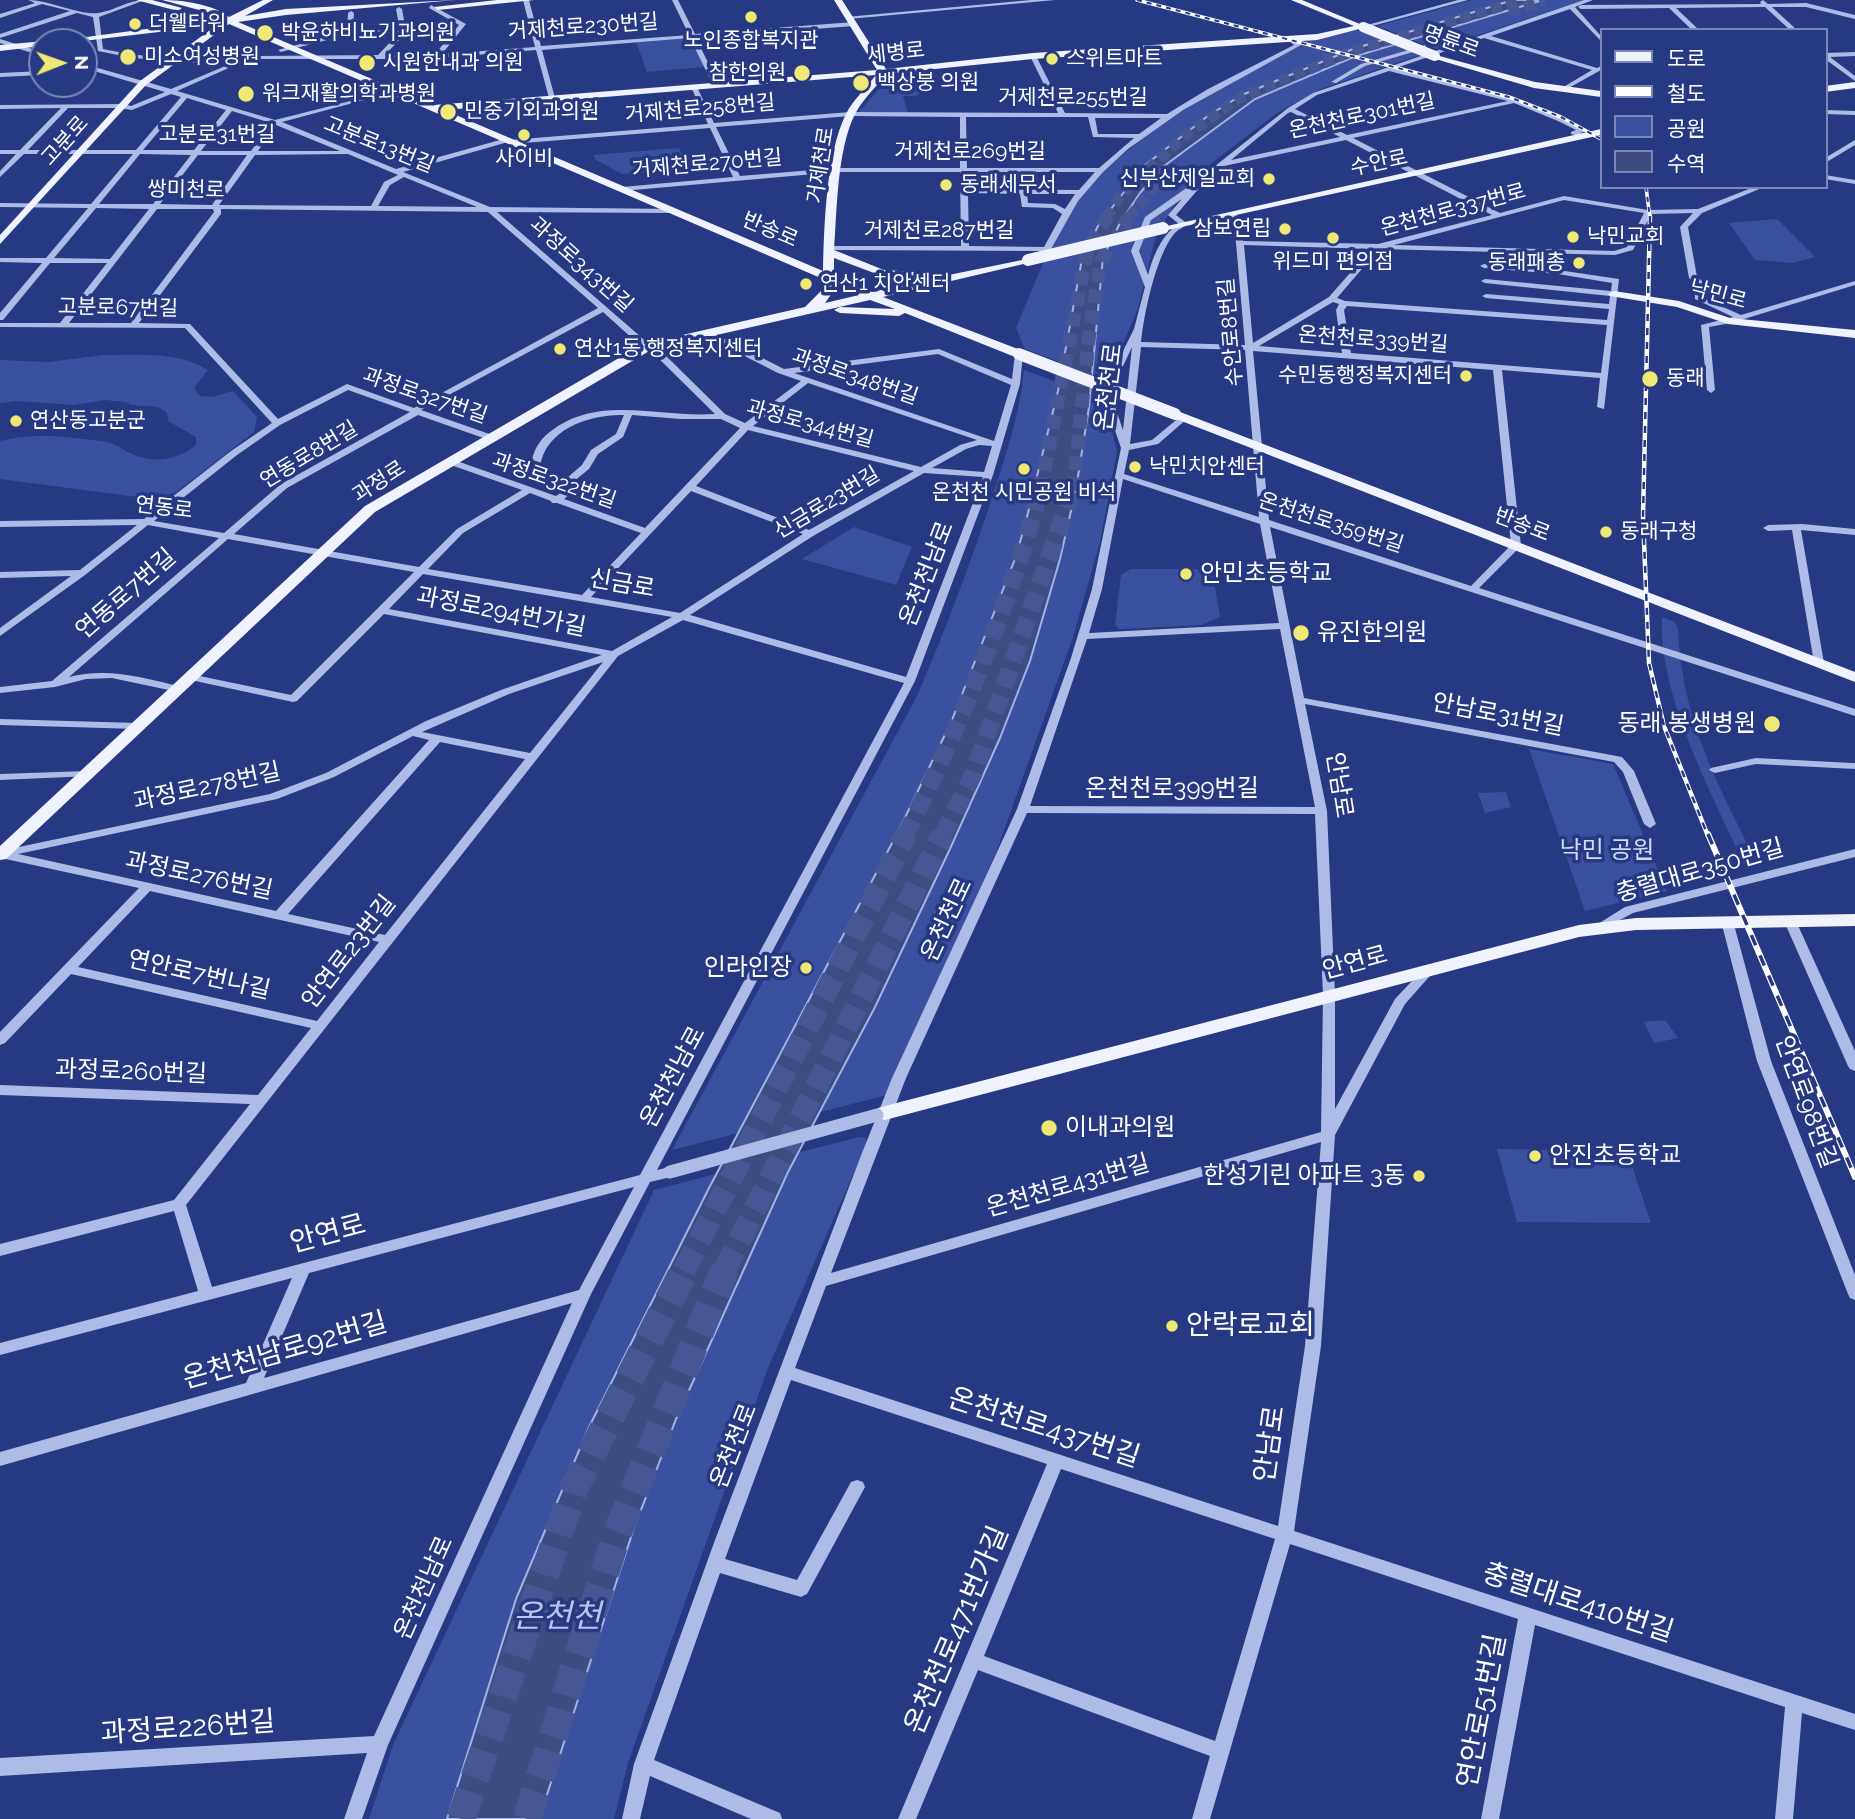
<!DOCTYPE html>
<meta charset="utf-8">
<style>
body{margin:0}
#map{position:relative;width:1855px;height:1819px;overflow:hidden;background:#263982;font-family:Raleway,"Noto Sans KR",sans-serif}
canvas{display:block}
.legend{position:absolute;left:1600px;top:28px;width:228px;height:161px;box-sizing:border-box;background:#263982;border:2px solid #7d88b4;margin:0;padding:9px 12px;list-style:none;font-size:21px;color:#fff}
.legend li{display:flex;align-items:center;gap:14px;height:35px}
.legend b{width:35px;border:2px solid #7d88b4}
.north{position:absolute;left:28px;top:28px;width:70px;height:70px;box-sizing:border-box;background:#263982;border:2px solid #7d88b4;border-radius:50%;rotate:89deg;font-size:19px;font-weight:700;line-height:28px;text-align:center;color:#fff}
.north::after{content:'';display:block;margin:auto;width:24px;height:32px;background:#f0e874;clip-path:polygon(50% 0,100% 100%,50% 72%,0 100%)}
</style>
<div id="map">
<canvas width="1855" height="1819"></canvas>
<ul class="legend">
<li><b style="height:9px;background:#f0f2fd"></b>도로</li>
<li><b style="height:9px;background:#fff"></b>철도</li>
<li><b style="height:19px;background:#3b519f"></b>공원</li>
<li><b style="height:19px;background:#3e4c82"></b>수역</li>
</ul>
<div class="north">N</div>
</div>
<script>
const ctx = document.querySelector('canvas').getContext('2d');
ctx.lineJoin = 'round';
function fillPath(path, color) { ctx.fillStyle = color; ctx.fill(path, 'evenodd'); }
function stroke(path, color, width, dash) { ctx.strokeStyle = color; ctx.lineWidth = width; ctx.lineCap = dash ? 'butt' : 'round'; ctx.setLineDash(dash || []); ctx.stroke(path); }
function drawText(font, color, halo, rows, align = 'center') {
  ctx.font = font + ' Raleway,"Noto Sans KR",sans-serif'; ctx.lineWidth = 7; ctx.setLineDash([]); ctx.textBaseline = 'middle'; ctx.strokeStyle = halo; ctx.fillStyle = color; for (const [text, x, y, turn = 0] of rows) {
    ctx.save(); ctx.translate(x, y); ctx.rotate((+turn || 0) * Math.PI / 180); ctx.textAlign = isNaN(turn) ? turn : align; if (halo) ctx.strokeText(text, 0, 0); ctx.fillText(text, 0, 0); ctx.restore();
  }
}
const green = new Path2D(`
 M1472,0h113l-149,49 -59,-23z
 M1357,30l63,25 -99,34 -44,24 -73,56 -27,32 -21,35 -18,72 -30,72 -83,-31 -9,-21 32,-77 34,-59 23,-23 66,-53 137,-76z
 M691,38l14,29 -58,5 -11,-30z
 M907,76l6,3h17l2,9 -16,8h-13l5,17 -49,-1 30,-35z
 M679,148l9,23 -66,3 -26,-14 -3,-5z
 M1777,219l38,38 -22,6 -38,-3 -26,-37z
 M103,355c32,0 76,-4 105,15l-14,18 6,8 12,1 21,-6 24,26 -3,15 -79,61 -23,6 -152,-20v-38c38,-9 64,-4 101,0 10,1 17,5 25,10 24,13 49,11 70,-6v-8l-28,-16 -1,-8 -9,-6 -27,-2 -5,-3 -21,-2 -31,5 -57,-4 -17,2v-43l49,2z
 M1024,370l80,30 13,51 -17,91 -27,95 -76,213 -110,245 -215,55 244,-452c28,-64 52,-128 74,-194 14,-43 30,-89 34,-134z
 M854,527l58,20 -16,38 -94,-26z
 M1131,569h65l17,6 7,42 -19,8 -82,4 -4,-4 6,-50z
 M1662,617l13,5 3,6c4,95 40,155 80,238l-12,3c-32,-72 -88,-172 -84,-252z
 M1529,749l84,15 54,127 -82,20z
 M1506,792l5,15 -26,6 -7,-20z
 M1665,1020l13,18 -24,5 -10,-21z
 M859,1137l6,1 2,5 -99,225 -140,395 -14,56h-245l24,-74 261,-555z
 M1497,1149l130,2 24,72 -134,-1z`);
const water = new Path2D(`
 M1513,0h30l-187,56 -101,43 -91,67 -24,27 -20,30 -17,34 -14,150 -13,82 -16,70 -30,102 -30,77 -51,113 -74,156 -87,165 -112,247 -42,109 -95,291h-92l69,-220 73,-172 120,-239 190,-358 53,-110 63,-161 10,-34 33,-134 24,-132 16,-33 46,-60 65,-51 33,-20 111,-46z`);
const highwayTunnelFar4 = new Path2D(`
 M1509,12l36,-12
 M1106,218l14,-22 64,-60 54,-37 117,-49 167,-50
 M1129,218l39,-50`);
const highwayTunnelFar3 = new Path2D(`
 M1040,491l48,-244 20,-31
 M1073,491l16,-155 12,-75 29,-45`);
const highwayTunnelFar2 = new Path2D(`
 M905,836c54,-108 104,-230 135,-347
 M942,836l31,-61 100,-286`);
const highwayTunnelFar1 = new Path2D(`
 M684,1271l222,-437
 M724,1271l219,-437`);
const highwayTunnel = new Path2D(`
 M461,1819l113,-331 111,-219
 M527,1819l90,-285 108,-265`);
const minor = new Path2D(`
 M28,0c20,0 55,16 70,13 16,-2 30,-13 47,-13l-46,17 4,32c50,10 103,15 153,5l3,2 119,-1 20,-21h-48l-69,18 -3,-2 69,-19 1,-18 3,-2 3,2 -1,17 47,1 -4,-22 3,-2 3,2 4,22h48l5,-6 -30,-17 2,-3 35,19 -24,30 93,-7 -12,-47h6l12,46 148,-11 -17,-35h6l17,34 159,-12 3,2 -3,2 -158,12 23,47 -3,2 -3,-2 -23,-47 -148,12 13,48 -3,2 -3,-2 -13,-48 -109,9h-178l-72,32 98,29 119,-30v2l-112,30 114,47 111,-31 3,2 198,-16 -17,-37 3,-2 3,2 17,36 136,-11 208,1 -28,-57 3,-2 3,2 29,57 102,1 41,-25 86,-44 -6,-5v-2h4l9,7 -118,65 -55,39 -25,23 -25,29 -27,48 -4,2 -217,-1 -4,-2 4,-2h131l-1,-74h-123l-215,19 -4,-2 4,-2 111,-10 -23,-49 -199,16 -3,-2 -105,30 87,35 186,2 1,2 -4,2 -176,-1 152,132h5l71,70 20,9 56,-42 -23,-8 -75,-38v-4h6l75,38 155,-20 73,30 3,-25 4,-3 4,3 -3,30 -27,91 -78,206 -258,489 13,-3 5,1 2,4 -2,4 -25,6 -59,112 -203,451 -26,74h-18l23,-66 -367,23v-18l374,-22 198,-433 -572,163v-14l246,-69 46,-105 -292,77v-12l198,-52 -24,-80 -174,45v-12l174,-44 76,-96 -250,-9v-10l258,10 53,-67 -240,-54 -66,69 -5,2v-13l139,-144 -138,-30 -1,-7 270,-57 56,-21 100,-52 75,-31 101,-35 -218,-41 -87,87 -4,1 -107,-23 -1,-2 5,-3 101,21 123,-123 -186,-33 -159,138c39,-10 75,1 113,10l1,2 -1,2 -4,1 -66,-14 -26,1 -31,8 -55,6v-6l52,-6 167,-143 -71,-13 -63,50 -85,61v-8l71,-52 -71,2v-6l80,-2 57,-45 -137,2v-6l144,-2 87,-68 41,-28 -87,-95 -185,-1v-4h60l47,-60h-57l-47,57h-3v-7l42,-50 -42,-1v-4h46l42,-50 -88,-1v-4l91,1 42,-50h-109l-24,23v-6l16,-17h-16v-4h20l41,-42 -61,1v-4l123,-1 8,2 34,-14 -81,-24v-4l87,25 66,-28c-46,5 -94,0 -139,-10l-5,-34 -16,-4 -77,25v-4l70,-23 -28,-7 -42,14v-4l35,-11zM405,34l46,1 -16,19 -50,1zM171,94l10,3 -45,53h-108l40,-42h50l14,2zM187,98l39,12 -32,40h-51zM232,111l39,12 -20,28h-50zM850,116l110,1v51h-123l-97,8 -24,-49zM966,117h122l5,20 41,1 -35,30h-132zM1095,118h66l-22,16h-41zM276,125l64,26h-82zM140,154l51,1 -38,49h-54zM348,154l50,21 -14,7 -13,24 -152,-1 36,-50zM198,155h49l-35,50 -52,-1zM967,172h128l-16,18 -111,-1zM404,177l73,30 -99,-1 12,-21zM968,193l52,1 2,13 31,1 9,6 -18,33 -75,-1zM1027,194h48l-10,15 -10,-5 -27,-1zM96,208l53,1 -39,50 -56,-1zM157,209h56l1,3 -83,111h-62zM221,209l267,3 110,96 -184,100 -67,-24 -69,35 -88,-95 -51,-1 82,-109zM603,312l41,37h5l66,65c-58,4 -121,-22 -170,22 -9,9 -15,22 -13,34l17,9 15,4 -2,9 -6,4 -102,-36h-6v4l74,26 -65,39 -38,38 -185,-33 53,-46 131,-73 71,25h6v-4l-74,-26zM938,354l73,31 -17,56 -200,-68zM808,383l169,57 -17,5 -39,22 -168,-41zM348,390l62,22 -129,72 -57,49 -70,-12 83,-66 43,-30zM624,415l-8,19 -25,16 -9,15 -15,13 -12,-3 -15,-8c5,-38 50,-53 84,-52zM632,415l48,4h41l19,9 -95,100 -81,-29 7,-6 2,-11 16,-13 9,-15 25,-17zM748,430l166,41 -105,59 -113,-44zM979,445l13,1 -8,26 -52,-4 34,-19zM924,473l59,4 -77,200 -216,-62 123,-79zM691,491l112,43 -123,79 -89,-16zM530,493l21,8 1,2h5l84,30 -59,62 -154,-26 35,-36zM423,574l249,43 -60,34 -223,-42zM683,620l221,63 -264,492 -428,112 -26,-82 432,-549zM603,662l-73,91 -108,-21 87,-38zM413,736l16,4 -153,171 -258,-57 259,-55 57,-22zM440,742l85,17 -140,176 -97,-21zM150,891l229,51 -62,79 -239,-54zM634,1187l-55,103 -315,88 45,-105z
 M1031,0h24l-206,19 -3,-2z
 M1458,0h10l-103,28 -5,-1z
 M1584,0h9l-18,7 26,29v5l-31,-32 -79,27 106,32 4,-2v4l-36,20 -5,-1 32,-19 -108,-32 -88,30c65,15 129,30 188,62v2l-4,1 3,3 -1,1 -11,-3v-2l5,-2 -18,-9 -44,-18 -161,35 147,75 64,-17 84,14 50,-1 56,-22h10l-62,26 -14,14 9,50 5,4 1,17 38,17 114,-34v4l-124,38 -22,4 6,63 -4,3 -4,-3 -6,-65 32,-8 -38,-18 -1,-17 -5,-4 -9,-51 13,-14 -42,1 -18,36 -18,5 -236,-6 -42,49 8,3 262,19 2,-11 -123,-11 -4,-2 4,-2 123,10 1,-8 -125,-13 -4,-2 4,-2 126,12 1,-8 -54,-9 -74,-6 -4,-2 4,-2 74,6 61,9 -15,130 -7,-2 3,-29 -98,-8 19,176 -42,42 376,121v7l-585,-189 34,171 318,59 12,14 22,53 -6,4 -6,-4 -21,-52 -9,-10 -309,-58 22,107 8,184v114l60,-110 32,-34h8l2,3 -32,36 -70,131 -14,211 -27,185 561,183v16l-53,-17 -9,106h-18l10,-112 -250,-82 -36,194h-18l37,-200 -228,-75 -80,275h-18l18,-63 -232,-86 -62,149h-18l149,-355 -256,-84 -66,179 72,21 54,-98 6,-2 6,2 2,5 -58,107 -6,3 -81,-24 -66,187 126,53 2,6h-31l-101,-43 -10,43h-18l12,-55 81,-224 145,-382 32,-80 125,-269 54,-151 21,-69 29,-141 -16,-47 4,-22 25,-50 11,-42 -14,-36 14,-34 50,-35 93,-74 25,-15zM1389,71l119,30 -161,34 -52,-26 22,-14zM1291,112l49,25 -109,23 57,-47zM1346,140l146,75 -114,29 -135,-3 -6,-27 -7,-2 6,31 9,102 -104,-3c3,-29 15,-86 33,-108 3,-4 10,-7 14,-10l-12,-9 25,-29 23,-20zM1182,199l-14,16 11,9c-17,10 -26,32 -31,51l-9,-24 12,-31zM1564,200l80,13 -17,34 -13,4 -220,-6zM1244,245l127,4 -42,48 -76,46zM1333,302l6,2 -3,6 6,43 -83,-7zM1347,306l260,19 -6,48 -250,-20 -7,-43zM1132,347l-9,83 -10,-29 4,-22zM1141,347l104,3 14,167 -135,-43 5,-24 29,-6 30,-26 -7,-2 -29,24 -22,4zM1253,351l240,19 18,175 -40,41 -202,-66zM1123,479l137,45 19,99 -190,10 13,-44zM1280,629l35,178 -285,-1 57,-167zM1027,813l288,1 8,181 -2,137 -490,141 75,-195zM1321,1142l-16,204 -27,180 -483,-158 31,-82zM1061,1469l214,70 -60,202 -231,-85z
 M1763,0l5,4 38,-1 49,12v4l-49,-12h-34l25,23h-7l-25,-23 -89,1 23,22h-7l-23,-22 -88,1 -3,-2 3,-2 180,-1 -1,-2z
 M0,39l42,13v4l-42,-13z
 M1425,45l2,3 -62,18 -29,17 -5,-1 30,-18z
 M1855,52v4l-25,1 25,19v5l-30,-22v-6z
 M42,71v4l-42,2v-4z
 M1825,110l30,1v4l-30,-1z
 M1855,140v5l-30,18v-5z
 M1825,175l30,5v4l-30,-5z
 M1802,524l53,5v6l-54,-5 23,133 -5,3 -5,-3 -22,-133 -24,1 -5,-3 5,-3z
 M0,719l138,4 5,3 -5,3 -138,-4z
 M1756,758l96,5h3v6l-99,-5 -41,9 -6,-3 2,-2z
 M87,771l4,1 2,2 -2,2 -91,4v-6z
 M1855,849v8l-222,56 -34,18 -6,-4 32,-20z
 M1727,917l6,4 38,140 84,214v25l-5,-2 -2,-4 -91,-233 -36,-140z
 M1790,917l6,4 59,130v20l-5,-2 -2,-3 -64,-145z`);
const major = new Path2D(`
 M136,0h16l30,8 -4,3z
 M162,0c21,0 50,4 67,17l34,-17h10l-28,16 41,-7 169,-9 -169,15 -48,7 195,83 444,-35 -43,-70h8l44,69 147,-16 284,-19 37,-8 -63,-26h11l65,27 -50,13 -284,19 -147,15c-10,13 -23,25 -31,40 -18,36 -18,96 -21,136l50,20 46,3 4,1v4l98,-20v4l-149,35 140,54v6h-8l-110,-44 -6,3 -59,-3 -6,-3 6,-3 55,2 -25,-9 -219,50 -276,162 -369,347 -6,1v-14l365,-340 278,-162 162,-37 18,-18v-10l-594,-255 -83,61 -146,159v-9l140,-154 77,-56 -142,17h-26l172,-23 -7,-5zM876,75c-10,13 -23,25 -30,39 -20,39 -22,114 -23,157l-379,-161zM834,258l48,18 47,3 -57,13 -38,-16zM834,284l25,11 -34,8 10,-14z
 M497,0h37l-96,10 -4,-3z
 M45,41l-3,5 -42,5v-6z
 M1432,54l103,28 66,9v6l-67,-9 -102,-30z
 M1855,82v6l-30,4v-6z
 M1601,129v6l-438,96 -5,-3z
 M1614,291l65,10 51,17 125,12v8l-127,-14 -51,-17 -67,-11 -2,-2z
 M1175,410l680,262v10l-684,-265v-6z
 M1855,914v12l-219,4 -57,7 -694,183 -7,-2 -3,-5 3,-5 7,-2 694,-181 57,-7z`);
const railFar2 = new Path2D(`
 M1137,0l372,97 52,20 40,22
 M1646,187l4,31`);
const railFar1 = new Path2D(`
 M1650,216l-7,300 6,147 15,63 44,110`);
const rail = new Path2D(`
 M1708,834l147,343`);
const minorBridge = new Path2D(`
 M670,1172l207,-57`);
const majorBridgeFar1 = new Path2D(`
 M1363,27l72,29`);
const majorBridge = new Path2D(`
 M1028,260l135,-32
 M1019,354l156,60`);
const markers = [
 [751,17,7,"#f0e874"],
 [135,24,7,"#f0e874"],
 [265,33,9,"#f0e874"],
 [128,57,9,"#f0e874"],
 [1052,59,7,"#f0e874"],
 [367,63,9,"#f0e874"],
 [802,73,9,"#f0e874"],
 [861,83,9,"#f0e874"],
 [246,94,9,"#f0e874"],
 [448,112,9,"#f0e874"],
 [524,135,7,"#f0e874"],
 [1269,179,7,"#f0e874"],
 [946,185,7,"#f0e874"],
 [1285,229,7,"#f0e874"],
 [1573,237,7,"#f0e874"],
 [1333,238,7,"#f0e874"],
 [1579,263,7,"#f0e874"],
 [806,284,7,"#f0e874"],
 [560,349,7,"#f0e874"],
 [1466,376,7,"#f0e874"],
 [1650,379,9,"#f0e874"],
 [16,421,7,"#f0e874"],
 [1135,467,7,"#f0e874"],
 [1024,469,7,"#f0e874"],
 [1606,532,7,"#f0e874"],
 [1186,574,7,"#f0e874"],
 [1301,633,9,"#f0e874"],
 [1772,724,9,"#f0e874"],
 [806,968,7,"#f0e874"],
 [1049,1128,9,"#f0e874"],
 [1535,1156,7,"#f0e874"],
 [1419,1176,7,"#f0e874"],
 [1172,1326,7,"#f0e874"]
];
const farPoinames = [
 ["더웰타워",149,24],
 ["박윤하비뇨기과의원",281,33],
 ["노인종합복지관",751,41,"center"],
 ["미소여성병원",144,57],
 ["스위트마트",1066,59],
 ["시원한내과 의원",383,63],
 ["참한의원",786,73,"right"],
 ["백상붕 의원",877,83],
 ["워크재활의학과병원",262,94],
 ["민중기외과의원",464,112],
 ["사이비",524,159,"center"],
 ["신부산제일교회",1255,179,"right"],
 ["동래세무서",960,185],
 ["삼보연립",1271,229,"right"],
 ["낙민교회",1587,237],
 ["위드미 편의점",1333,262,"center"],
 ["동래패총",1565,263,"right"],
 ["연산1 치안센터",820,284],
 ["연산1동 행정복지센터",574,349],
 ["수민동행정복지센터",1452,376,"right"],
 ["동래",1666,379],
 ["연산동고분군",30,421],
 ["낙민치안센터",1149,467],
 ["온천천 시민공원 비석",1024,493,"center"],
 ["동래구청",1620,532]
];
const farStreetnames = [
 ["거제천로230번길",583,27,-4],
 ["명륜로",1451,42,20],
 ["세병로",896,53,-6],
 ["거제천로255번길",1073,98],
 ["거제천로258번길",700,109,-5],
 ["온천천로301번길",1362,116,-12],
 ["고분로31번길",217,135],
 ["고분로",65,141,-48],
 ["고분로13번길",379,145,22],
 ["거제천로269번길",970,152],
 ["수안로",1379,163,-12],
 ["거제천로270번길",707,164,-5],
 ["거제천로",821,165,-81],
 ["쌍미천로",186,190,1],
 ["온천천로337번로",1453,210,-15],
 ["반송로",770,230,23],
 ["거제천로287번길",939,231],
 ["과정로343번길",581,265,42],
 ["낙민로",1718,295,15],
 ["고분로67번길",118,308,1],
 ["수안로8번길",1231,332,-95],
 ["온천천로339번길",1373,340,4],
 ["과정로348번길",855,377,19],
 ["과정로327번길",425,396,19],
 ["과정로344번길",810,424,15],
 ["연동로8번길",309,455,-31],
 ["과정로322번길",554,481,19],
 ["과정로",379,482,-33],
 ["신금로23번길",827,503,-31],
 ["연동로",164,508,7],
 ["온천천로359번길",1331,523,18],
 ["반송로",1522,525,21]
];
const streetNames = [
 ["온천천로",1109,387,-83],
 ["온천천남로",927,574,-69],
 ["신금로",622,584,10],
 ["연동로7번길",126,594,-41],
 ["과정로294번가길",501,612,11],
 ["안남로31번길",1498,715,11],
 ["안남로",1339,785,81],
 ["과정로278번길",207,787,-12],
 ["온천천로399번길",1172,789],
 ["충렬대로350번길",1700,871,-16],
 ["과정로276번길",199,876,12],
 ["온천천로",947,920,-65],
 ["안연로23번길",349,952,-52],
 ["안연로",1355,963,-15],
 ["연안로7번나길",199,975,13],
 ["과정로260번길",131,1072,2],
 ["온천천남로",673,1077,-62],
 ["안연로98번길",1806,1102,70],
 ["온천천로431번길",1068,1186,-16],
 ["온천천로",734,1446,-69],
 ["온천천남로",424,1588,-66]
];
const poiNames = [
 ["안민초등학교",1200,574],
 ["유진한의원",1317,633],
 ["동래 봉생병원",1756,724,"right"],
 ["인라인장",792,968,"right"],
 ["이내과의원",1065,1128],
 ["안진초등학교",1549,1156],
 ["한성기린 아파트 3동",1405,1176,"right"]
];
const parkNames = [
 ["낙민 공원",1607,851]
];
const nearStreetnames = [
 ["안연로",328,1234,-15],
 ["온천천남로92번길",285,1351,-16],
 ["온천천로437번길",1044,1428,18],
 ["안남로",1270,1444,-82],
 ["충렬대로410번길",1578,1603,18],
 ["온천천로471번가길",957,1630,-67],
 ["연안로51번길",1482,1711,-79],
 ["과정로226번길",188,1728,-4]
];
const nearPoinames = [
 ["안락로교회",1186,1326]
];
const nearWaternames = [
 ["온천천",557,1617]
];
fillPath(green, '#3b519f');
fillPath(water, '#3e4c82');
stroke(water, '#a3b3e7', 2);
stroke(highwayTunnelFar4, '#475795', 11, [11, 5]);
stroke(highwayTunnelFar3, '#475795', 14, [14, 7]);
stroke(highwayTunnelFar2, '#475795', 18, [18, 9]);
stroke(highwayTunnelFar1, '#475795', 23, [23, 11]);
stroke(highwayTunnel, '#475795', 29, [29, 14]);
fillPath(minor, '#aebbe7');
fillPath(major, '#f0f2fd');
stroke(railFar2, '#fff', 3.5);
stroke(railFar1, '#fff', 4.5);
stroke(rail, '#fff', 6);
stroke(railFar2, '#263982', 2, [5]);
stroke(railFar1, '#263982', 2.5, [7]);
stroke(rail, '#263982', 3.5, [11]);
stroke(minorBridge, '#aebbe7', 13);
stroke(majorBridgeFar1, '#f0f2fd', 10);
stroke(majorBridge, '#f0f2fd', 12);
for (const [x, y, r, color] of markers) { const dot = new Path2D(); dot.arc(x, y, r, 0, 2 * Math.PI); ctx.fillStyle = color; ctx.fill(dot); stroke(dot, '#263982', 2.5); }
drawText('21px', '#fff', '#263982', farPoinames, 'left');
drawText('21px', '#fff', '#263982', farStreetnames);
drawText('24px', '#fff', '#263982', streetNames);
drawText('24px', '#fff', '#263982', poiNames, 'left');
drawText('24px', '#d2daf5', '#263982', parkNames);
drawText('28px', '#fff', '#263982', nearStreetnames);
drawText('28px', '#fff', '#263982', nearPoinames, 'left');
drawText('italic 32px', '#bac6ee', '#263982', nearWaternames);
</script>
